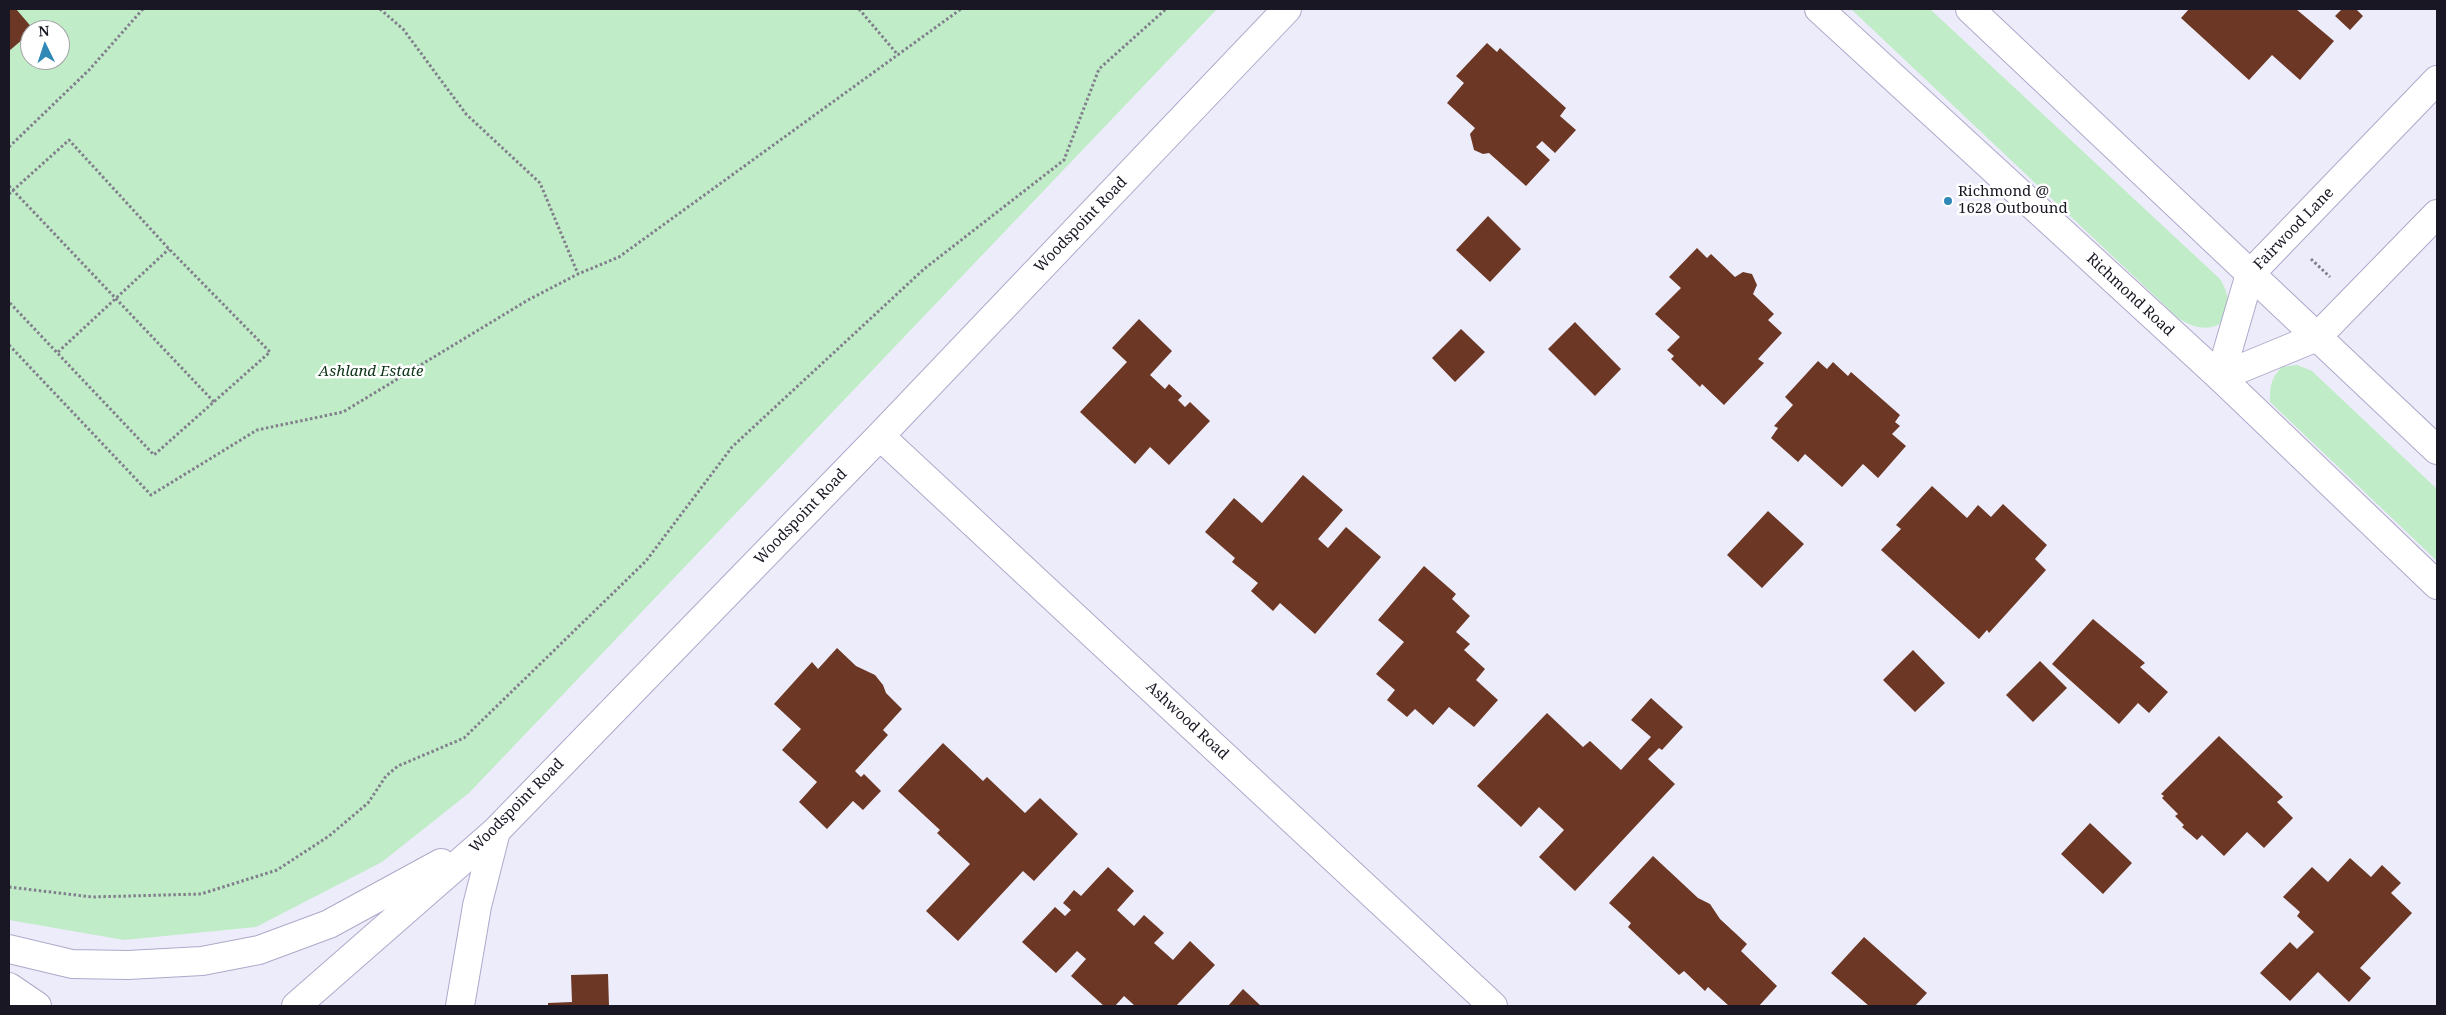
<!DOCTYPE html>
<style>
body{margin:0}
#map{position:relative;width:2446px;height:1015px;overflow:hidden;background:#edecfa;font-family:"Noto Serif",serif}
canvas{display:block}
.frame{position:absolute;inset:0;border:10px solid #191723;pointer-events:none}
.north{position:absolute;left:20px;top:20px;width:50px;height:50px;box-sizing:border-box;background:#fff;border:1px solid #a3a2a7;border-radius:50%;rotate:356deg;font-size:14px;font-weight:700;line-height:20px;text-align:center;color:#191723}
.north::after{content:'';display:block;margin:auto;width:18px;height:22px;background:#3088b7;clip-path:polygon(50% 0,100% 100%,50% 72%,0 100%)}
</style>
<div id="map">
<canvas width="2446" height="1015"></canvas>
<div class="frame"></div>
<div class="north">N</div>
</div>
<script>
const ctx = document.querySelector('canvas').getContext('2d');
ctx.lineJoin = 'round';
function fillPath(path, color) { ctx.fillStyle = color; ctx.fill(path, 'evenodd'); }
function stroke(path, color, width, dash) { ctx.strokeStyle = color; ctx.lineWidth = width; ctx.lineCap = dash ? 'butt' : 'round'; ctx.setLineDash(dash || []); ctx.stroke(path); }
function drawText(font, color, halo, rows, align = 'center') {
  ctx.font = font + ' "Noto Serif",serif'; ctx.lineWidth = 5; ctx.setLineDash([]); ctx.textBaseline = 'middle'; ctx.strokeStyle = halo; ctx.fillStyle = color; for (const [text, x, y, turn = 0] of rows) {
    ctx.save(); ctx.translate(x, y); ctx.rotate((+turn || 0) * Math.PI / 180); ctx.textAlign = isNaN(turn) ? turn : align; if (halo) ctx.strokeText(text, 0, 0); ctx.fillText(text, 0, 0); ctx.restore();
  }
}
const green = new Path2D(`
 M9,9h1208l-748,784 -87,69 -126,65 -132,13 -115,-20zM30,30h30v30h-30z
 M1851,9h79l290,270c24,40 -6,63 -42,39z
 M2297,365l15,6 125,118v72l-167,-159c0,-16 1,-24 12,-35z`);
const building = new Path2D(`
 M9,9h7l18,21h-4v3l-21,18z
 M2189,9h107l38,32 -34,39 -28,-25 -23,25 -68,-62z
 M2342,9h14l7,7 -13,14 -15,-14z
 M1487,43l10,9 3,-4 66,60 -6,8 16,14 -21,23 -13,-12 -6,6 14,13 -24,26 -37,-33 -6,1 -9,-4 -4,-16 5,-6 -28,-25 17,-20 -8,-7z
 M1488,216l33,33 -31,33 -34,-32z
 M1697,248l10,10 4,-4 24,23 8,-5 9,2 5,11 -4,9 21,20 -6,6 14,13 -24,26 6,4 -40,42 -22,-21 -2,3 -29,-28 3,-3 -7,-6 13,-13 -25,-23 26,-26 -12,-11z
 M1139,319l33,32 -22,24 15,14 4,-5 13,12 -4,4 7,7 5,-5 20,19 -41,44 -19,-18 -15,17 -55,-52 47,-50 -15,-14z
 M1575,322l46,47 -26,27 -47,-47z
 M1461,329l24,23 -30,30 -23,-24z
 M1818,361l9,8 6,-7 15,14 3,-4 49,43 -5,7 5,4 -8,8 14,12 -28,32 -15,-14 -21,23 -37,-33 -7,8 -27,-24 7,-10 -4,-2 19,-21 -8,-8z
 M1303,475l40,35 -25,29 10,9 18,-21 35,30 -66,77 -35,-31 -7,8 -22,-20 7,-8 -26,-21 3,-4 -30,-26 29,-34 28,25z
 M1932,486l35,32 11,-13 13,12 12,-13 44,41 -12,14 11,11 -57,63 -2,-3 -8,9 -98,-89 20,-21 -5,-4z
 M1768,511l36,33 -42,44 -35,-33z
 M1424,566l32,28 -4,5 18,17 -14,16 14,12 -6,6 21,19 -9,11 22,20 -24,27 -25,-20 -16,18 -18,-16 -8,8 -20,-17 8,-10 -19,-16 28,-32 -26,-22z
 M2093,619l52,44 -5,4 28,25 -19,21 -11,-10 -19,21 -67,-60z
 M837,648l19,18 19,9 8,10 3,8 16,16 -19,21 5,5 -33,36 6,6 3,-3 17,17 -18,19 -10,-9 -26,28 -28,-27 18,-20 -35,-32 19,-21 -27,-25 38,-42 6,7z
 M1913,650l32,33 -30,29 -32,-32z
 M2040,661l27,27 -34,34 -27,-27z
 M1651,698l32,29 -21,23 -3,-2 -11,11 27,25 -100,107 -36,-34 25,-27 -25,-23 -18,20 -44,-41 70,-73 36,34 7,-6 31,29 30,-33 -20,-17z
 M2219,736l64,61 -6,5 16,16 -29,30 -17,-16 -23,24 -22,-21 -5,5 -15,-13 2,-2 -9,-9 3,-2 -16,-16 2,-2 -3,-2z
 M943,743l40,38 4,-4 38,36 15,-15 38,36 -44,47 -11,-10 -65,70 -32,-30 44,-47 -33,-31 3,-3 -42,-39z
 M2090,823l42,40 -29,31 -42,-40z
 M1653,856l45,42 12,6 10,15 27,25 -6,7 36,35 -18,20h-30l-21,-19 -3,4 -21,-20 -5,4 -51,-48 3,-4 -22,-20z
 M2350,858l21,19 11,-12 19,18 -10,10 21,20 -52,55 11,10 -22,24 -31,-30 -28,29 -30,-28 30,-31 7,7 17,-17 -17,-16 3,-4 -17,-15 29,-30 16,15z
 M1108,867l26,24 -17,19 17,16 10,-11 20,18 -10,10 19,17 17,-19 25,24 -39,41h-44l2,-1 -10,-9 -9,10h-11l-33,-30 15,-17 -9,-8 -21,22 -34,-31 33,-35 10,9 6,-6 -8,-7 11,-13 7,6z
 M1864,937l63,56 -12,13h-46l-38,-33z
 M608,974l1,32h-61v-3l24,-1 -1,-27z
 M1243,989l18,17h-33z`);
const path = new Path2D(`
 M380,9l23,20 63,85 74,69 38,91
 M859,9l39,46
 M9,147l80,-77 54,-61
 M9,186l206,217
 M9,194l60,-54 100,109 101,103 -116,103 -145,-153
 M2311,259l19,18
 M9,345l142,150 106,-65 86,-18 185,-112 50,-26 41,-17 342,-248
 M58,352l111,-103
 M9,887l83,10 109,-3 76,-24 52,-34 39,-33 18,-27 12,-10 66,-28 182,-177 86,-114 192,-178 140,-109 35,-91 67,-60`);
const minor = new Path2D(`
 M2220,377l30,-103 187,-194
 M2220,377l97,-40 120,-123
 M880,436l613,570
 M9,949l63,15 56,1 74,-4 57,-11 70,-26 112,-61
 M9,987l28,19
 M296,1006l200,-175 384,-395 407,-427
 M460,1006l17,-100 19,-75`);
const major = new Path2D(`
 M1819,9l401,368 217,208
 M1970,9l467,441`);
const markers = [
 [1948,201,5,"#3088b7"]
];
const poiNames = [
 ["Richmond @",1958,192],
 ["1628 Outbound",1958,209]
];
const streetNames = [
 ["Woodspoint Road",1081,225,-46],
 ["Fairwood Lane",2294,229,-46],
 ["Richmond Road",2130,295,43],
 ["Woodspoint Road",801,517,-46],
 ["Ashwood Road",1187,721,43],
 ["Woodspoint Road",517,806,-45]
];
const parkNames = [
 ["Ashland Estate",371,372]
];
fillPath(green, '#c1ecc8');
fillPath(building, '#6c3724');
stroke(minor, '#aea9ca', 30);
stroke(major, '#aea9ca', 30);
stroke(path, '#817f8c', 3, [2.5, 2.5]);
stroke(minor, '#fff', 28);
stroke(major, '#fff', 28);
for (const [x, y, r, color] of markers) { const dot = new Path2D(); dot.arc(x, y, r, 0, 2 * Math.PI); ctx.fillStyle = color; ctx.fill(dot); stroke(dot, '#fff', 2); }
drawText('15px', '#191723', '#fff', poiNames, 'left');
drawText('15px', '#191723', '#fff', streetNames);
drawText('italic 15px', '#0c3317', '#fff', parkNames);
</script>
